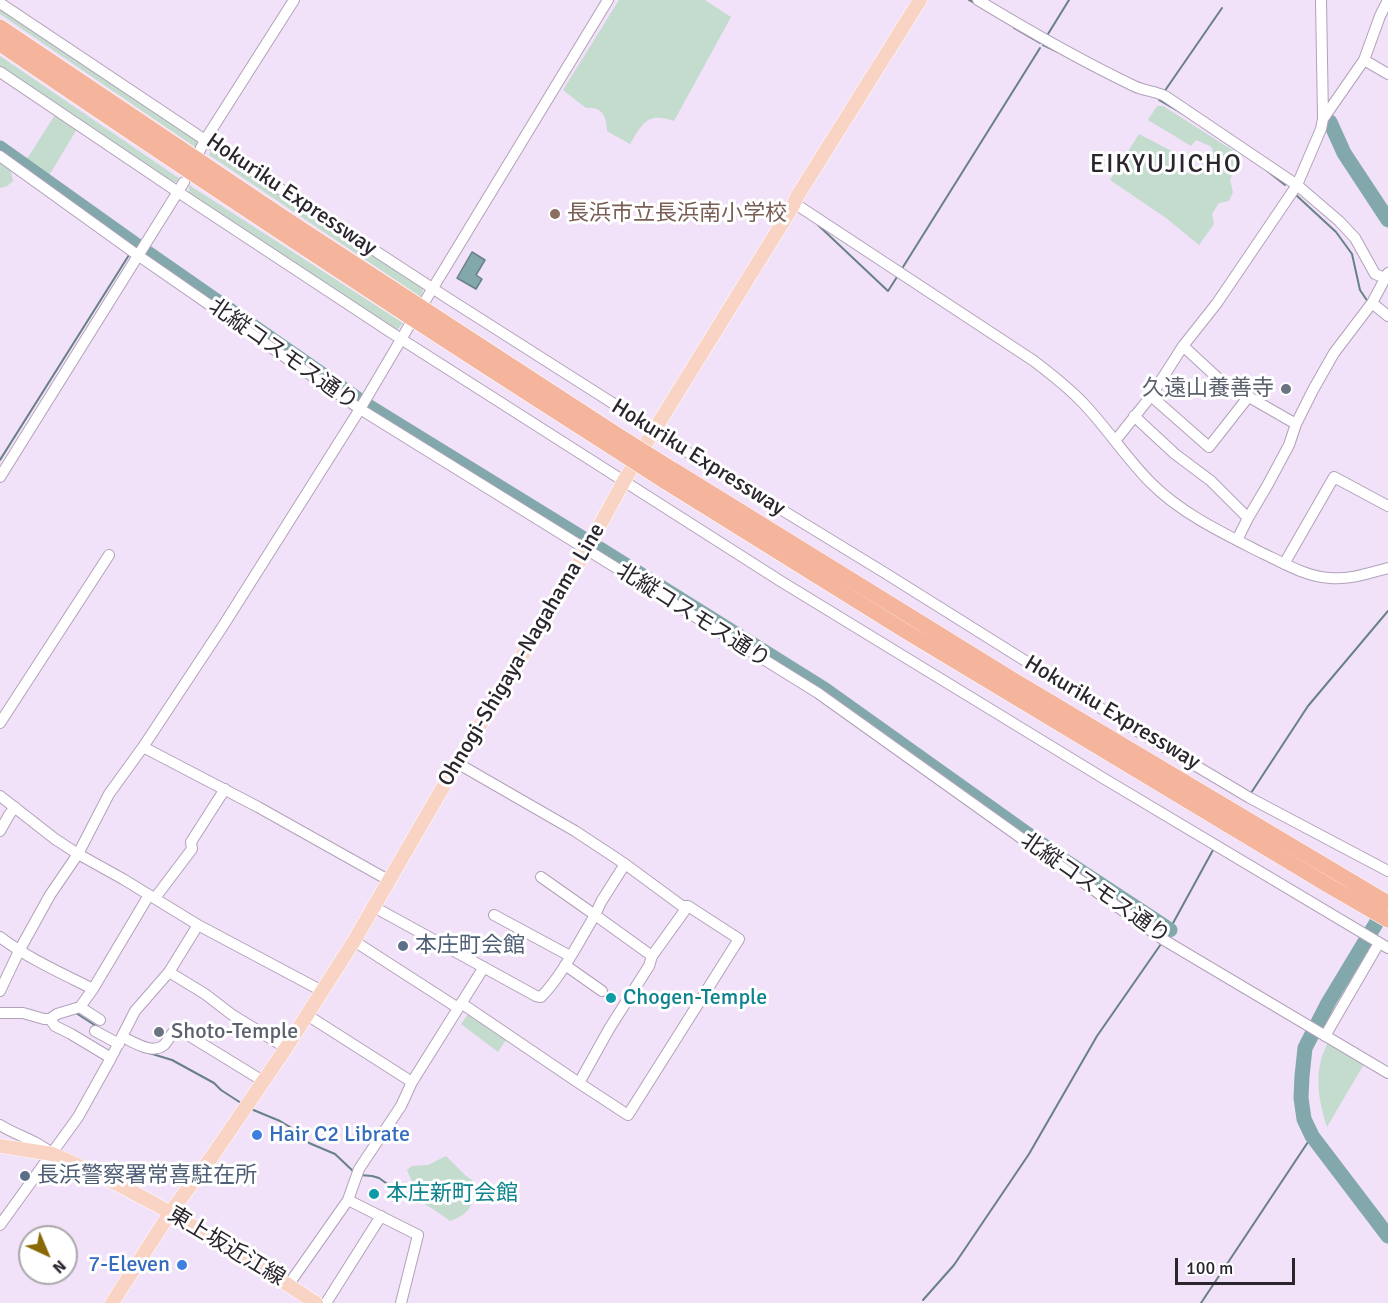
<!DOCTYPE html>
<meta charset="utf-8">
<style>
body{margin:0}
#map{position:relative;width:1388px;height:1303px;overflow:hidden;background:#f1e1f9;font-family:Signika,sans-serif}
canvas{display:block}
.north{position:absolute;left:18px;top:1225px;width:60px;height:60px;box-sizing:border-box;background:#fff;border:2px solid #aaa8ab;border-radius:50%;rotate:136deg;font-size:16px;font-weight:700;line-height:24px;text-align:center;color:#2b252e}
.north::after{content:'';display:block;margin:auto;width:21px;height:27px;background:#896805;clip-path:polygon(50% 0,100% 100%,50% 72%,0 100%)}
.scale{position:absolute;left:1175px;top:1258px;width:120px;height:27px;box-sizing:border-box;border:3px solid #2b252e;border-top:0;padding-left:8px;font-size:18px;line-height:21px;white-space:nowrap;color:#2b252e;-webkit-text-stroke:4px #fff;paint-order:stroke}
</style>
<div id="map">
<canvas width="1388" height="1303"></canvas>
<div class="north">N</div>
<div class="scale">100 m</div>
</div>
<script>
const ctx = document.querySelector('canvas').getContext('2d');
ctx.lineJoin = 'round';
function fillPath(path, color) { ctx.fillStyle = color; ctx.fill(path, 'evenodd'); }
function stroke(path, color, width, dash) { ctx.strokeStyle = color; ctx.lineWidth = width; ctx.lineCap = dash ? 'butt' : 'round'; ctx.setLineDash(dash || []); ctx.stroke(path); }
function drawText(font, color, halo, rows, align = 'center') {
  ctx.font = font + ' Signika,"Noto Sans JP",sans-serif'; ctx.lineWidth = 6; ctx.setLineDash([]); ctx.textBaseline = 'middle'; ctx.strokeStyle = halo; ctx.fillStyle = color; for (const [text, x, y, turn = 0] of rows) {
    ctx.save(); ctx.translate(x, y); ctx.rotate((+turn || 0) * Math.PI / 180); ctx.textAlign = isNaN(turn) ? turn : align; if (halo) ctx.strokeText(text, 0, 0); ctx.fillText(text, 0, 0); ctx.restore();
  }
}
const green = new Path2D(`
 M0,0l200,141 -2,8 -198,-135z
 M619,0h86l26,17 -57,104c-27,-9 -31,2 -44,23l-23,-13c0,-14 -5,-25 -21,-23l-23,-18z
 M0,56l180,123 -4,3 -5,1 -171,-116z
 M1157,106h6l77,49 -10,25 3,12 -4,9 -10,2 -7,11 2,10 -15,21 -33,-27 -56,-38 29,-46 44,23 -2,10 6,6c5,0 12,1 16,-1 8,-3 15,-19 7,-26 -4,-2 -10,-4 -14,-6l-5,6 -43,-26z
 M55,115l22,14 -29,48 -23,-15z
 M213,148l211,138 -3,11 -212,-142z
 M0,161l10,6 3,14 -6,5 -7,2z
 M189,185l214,138 -8,9 -206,-137z
 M469,1013l38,25 -9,14 -37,-28z
 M1328,1043l36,21 -37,63c-9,-28 -14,-58 1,-84z
 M446,1156l20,20 10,7 1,3c-5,20 -7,28 -27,35l-17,-12 -23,-13 -1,-3 4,-9 -6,-14 5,-4 16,-1z`);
const water = new Path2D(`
 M472,252l13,8 -9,15 6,4 -6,10 -19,-11z`);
const stream = new Path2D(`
 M969,0l7,4
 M1014,28l26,15
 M1048,34l21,-34
 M1043,45l15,7
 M1164,92l58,-84
 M1161,97l-2,3 26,15
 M1266,170l19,15
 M1296,195l40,37 16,22 8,36 8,12
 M818,225l70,66 9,-14
 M903,267l137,-219
 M0,460l129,-205
 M1251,793l57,-87 80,-95
 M1166,936l47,-86
 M76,1013l20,13
 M149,1053l23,7 42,23 7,7 20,13
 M251,1109l29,12 10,6 19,16 26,11 19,18
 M360,1175l12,1 7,2 7,5 11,12 21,8
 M923,1300l31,-35 75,-111 68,-118 64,-92
 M1201,1303l111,-167`);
const river = new Path2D(`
 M1330,122l14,31 44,67
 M0,148l139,99
 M146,252l220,153 216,133
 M600,549l224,140 230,164
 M1062,859l108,71
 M1387,905l-59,98 -23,45 -3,28 -1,22 3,21 8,17 76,100`);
const minor = new Path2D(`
 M978,0c51,31 102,60 156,86 10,5 21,5 31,10l132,89 42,36 16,17 20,36 13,5
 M1321,0l2,118
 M0,3l205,137 244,159 198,126 9,8 229,140 249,156 116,69 138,73
 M1364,60l24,14
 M0,72l178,120 223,147 381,243 321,196 285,170
 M198,154l7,-14 89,-140
 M0,156l136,98 224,155 458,284 346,247 224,133
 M794,203l240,158c17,13 34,26 49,42 24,25 43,55 68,80 31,31 72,50 111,70 22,10 44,24 68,25 20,2 39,-5 58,-10
 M425,301l183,-301
 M1372,303l16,13
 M1151,396l58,51 40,-51
 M1134,416l41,38 36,27 37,37
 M1296,424l-75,-43 -38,-35 34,-43 80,-118 24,-56 2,-10 41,-59 16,-44 8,-16
 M1115,441l36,-45 32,-50
 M0,477l184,-295
 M1237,540l11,-22 19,-32 22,-41 7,-21 17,-34 21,-37 38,-50 16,-30
 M1284,564l50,-87 54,29
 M0,723l109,-168
 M143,747l115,60 132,74
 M457,763l118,68 50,33 57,42h6l51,33 -111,176 -49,-32 30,-54 40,-63 3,-10 36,-50
 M0,796l55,43 23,15 45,25 75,46 124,66
 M0,831l9,-16 6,-8
 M541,877l54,38 6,-13 24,-38
 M155,898l37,-49 -1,-7 34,-53
 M374,907l162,89 5,1c20,-20 39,-57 54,-82l57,41
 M494,915l76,41
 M0,937c29,22 61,36 93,52
 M354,941l104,67
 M565,965l37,26
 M169,972l36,22 26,20 55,34
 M0,991l19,-40 31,-56 28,-41 31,-60 34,-47 80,-121 137,-217 49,-83
 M461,1003l118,80
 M80,1007l20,13
 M0,1013h23l21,6h6l7,-5 23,-7 13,-18 56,-94
 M307,1015l105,67
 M50,1019l5,7 16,8 40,24
 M95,1031l24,13
 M1325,1036l54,-93
 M122,1037c12,5 30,18 42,8 5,-5 6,-11 12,-15l7,2 80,49
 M0,1125c17,11 37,15 52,29
 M348,1200l70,35 -17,68
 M0,1225l78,-108 33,-59 24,-47 34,-39 29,-47
 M289,1284l59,-84 11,-31 42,-63 11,-24 72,-115
 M326,1303l55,-87`);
const major = new Path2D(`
 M0,1146l52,8 48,21 55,29 87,51 74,48
 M112,1303l58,-90 43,-58 73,-107 68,-107 103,-178 130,-214 37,-68 23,-39 144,-233 7,-14 122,-195`);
const highway = new Path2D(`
 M0,27l289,194 324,211
 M0,44c200,136 401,269 605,399
 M672,469l343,212 373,222
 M664,481l241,150 426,256 57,33`);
const highwayBridge = new Path2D(`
 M613,432l59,37
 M605,443l59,38`);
const markers = [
 [555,214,6,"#8d6e63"],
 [1286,389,6,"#6b7280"],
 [403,946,6,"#5c6f8a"],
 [611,998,6,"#0f9aa8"],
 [159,1032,6,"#6b7280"],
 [257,1135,6,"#3f7fe0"],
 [25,1176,6,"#5c6f8a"],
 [374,1194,6,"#0f9aa8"],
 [182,1265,6,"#3f7fe0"]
];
const streetNames = [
 ["Hokuriku Expressway",291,195,34],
 ["北縦コスモス通り",283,355,35],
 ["Hokuriku Expressway",698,458,32],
 ["北縦コスモス通り",693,616,32],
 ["Ohnogi-Shigaya-Nagahama Line",522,655,-59],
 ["Hokuriku Expressway",1112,713,31],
 ["北縦コスモス通り",1095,889,35],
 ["東上坂近江線",226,1247,31]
];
const educationNames = [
 ["長浜市立長浜南小学校",567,214]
];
const worshipNames = [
 ["久遠山養善寺",1274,389],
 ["Shoto-Temple",171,1032,"left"]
];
const serviceNames = [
 ["本庄町会館",415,946],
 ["長浜警察署常喜駐在所",37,1176]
];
const cultureNames = [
 ["Chogen-Temple",623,998],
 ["本庄新町会館",386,1194]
];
const shopNames = [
 ["Hair C2 Librate",269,1135],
 ["7-Eleven",170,1265,"right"]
];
const quarterNames = [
 ["EIKYUJICHO",1166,165]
];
fillPath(green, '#c3dccd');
fillPath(water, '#82a8ab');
stroke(water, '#688186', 1.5);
stroke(stream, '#688186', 2);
stroke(river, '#82a8ab', 15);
stroke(minor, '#b1a2b9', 12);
stroke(major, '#fff', 15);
stroke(highway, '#fff', 16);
stroke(minor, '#fff', 10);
stroke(major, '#f9d3c4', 14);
stroke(highway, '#f5b59d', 15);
stroke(highwayBridge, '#fff', 16, []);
stroke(highwayBridge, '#f5b59d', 15);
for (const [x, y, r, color] of markers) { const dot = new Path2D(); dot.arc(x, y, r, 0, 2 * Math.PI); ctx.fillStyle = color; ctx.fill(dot); stroke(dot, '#fff', 2); }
drawText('22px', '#2b252e', '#fff', streetNames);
drawText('22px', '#785e54', '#fff', educationNames, 'left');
drawText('22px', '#5b616d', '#fff', worshipNames, 'right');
drawText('22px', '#4e5e75', '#fff', serviceNames, 'left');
drawText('22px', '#0d838f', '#fff', cultureNames, 'left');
drawText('22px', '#366cbe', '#fff', shopNames, 'left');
ctx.letterSpacing = '1.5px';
drawText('26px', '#2b252e', '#fff', quarterNames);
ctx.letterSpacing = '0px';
</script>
